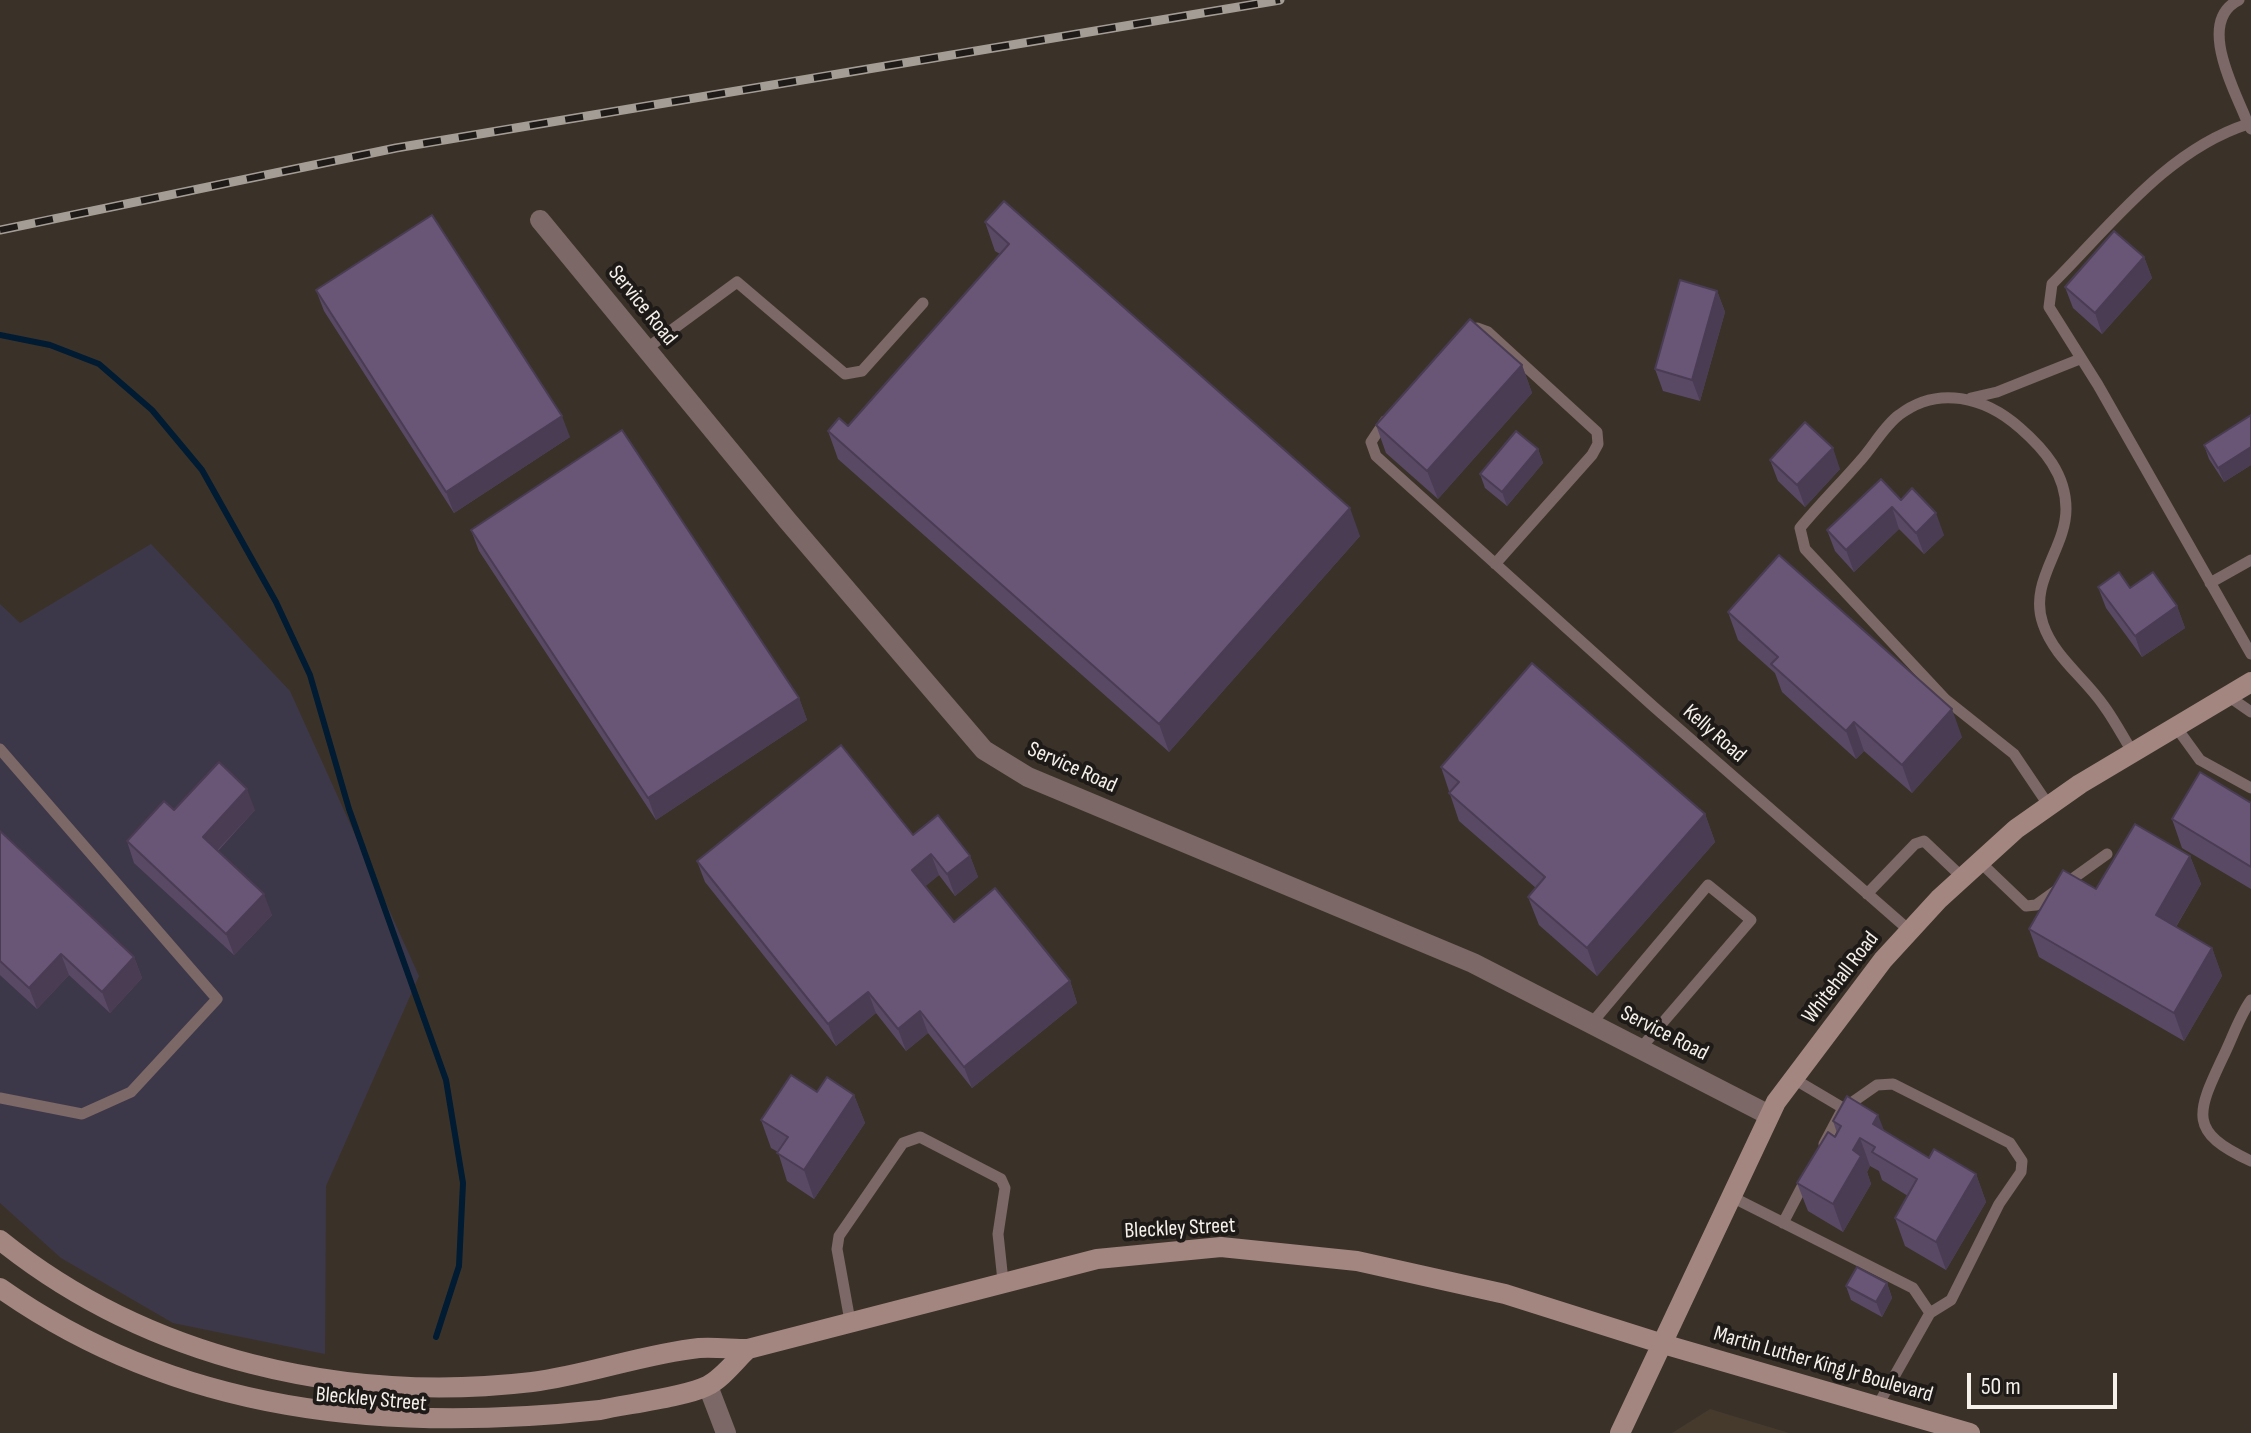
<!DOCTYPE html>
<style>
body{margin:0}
#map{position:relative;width:2251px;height:1433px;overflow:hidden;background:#3a3229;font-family:"Sofia Sans Condensed",sans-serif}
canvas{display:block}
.scale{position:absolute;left:1967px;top:1373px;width:150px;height:36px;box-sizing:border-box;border:4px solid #f5f0ea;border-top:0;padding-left:10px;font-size:24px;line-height:28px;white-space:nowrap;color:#f5f0ea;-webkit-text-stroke:6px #1e1a17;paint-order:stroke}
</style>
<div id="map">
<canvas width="2251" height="1433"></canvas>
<div class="scale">50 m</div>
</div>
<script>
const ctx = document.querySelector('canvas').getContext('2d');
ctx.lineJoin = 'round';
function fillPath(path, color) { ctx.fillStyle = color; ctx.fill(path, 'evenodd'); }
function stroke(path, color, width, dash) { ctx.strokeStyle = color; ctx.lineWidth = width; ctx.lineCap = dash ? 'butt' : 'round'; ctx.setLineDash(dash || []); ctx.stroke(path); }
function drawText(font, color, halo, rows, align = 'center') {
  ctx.font = font + ' "Sofia Sans Condensed",sans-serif'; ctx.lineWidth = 8; ctx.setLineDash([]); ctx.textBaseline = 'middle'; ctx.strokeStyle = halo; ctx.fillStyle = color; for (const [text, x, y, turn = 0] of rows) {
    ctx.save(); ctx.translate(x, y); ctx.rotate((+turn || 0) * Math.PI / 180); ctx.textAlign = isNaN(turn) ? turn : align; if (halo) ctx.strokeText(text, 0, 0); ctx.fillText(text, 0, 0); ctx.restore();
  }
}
const industrial = new Path2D(`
 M151,544l139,147 129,285 -93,210 -1,168 -152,-31 -112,-65 -61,-55v-599l20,19z`);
const built = new Path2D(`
 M1710,1409l79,24h-117z`);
const stream = new Path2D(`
 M0,335l50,10 49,19 53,46 50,60 74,132 34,73 39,134 97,271 17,103 -4,83 -23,71`);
const lane = new Path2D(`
 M2239,0c-44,21 -3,92 9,124
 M2251,129l-3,-5c-81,26 -137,101 -196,160l-3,23 49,78 153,269
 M1468,332l9,-4 11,4 109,100 1,12 -6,11 -97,109
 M646,349l91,-67 108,92 17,-3 61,-68
 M1971,398l26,-6 83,-33
 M1385,421l-14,21 5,14 278,251 256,224
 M2210,583l41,-23
 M2228,696l23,16
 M2176,727l24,33 51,28
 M0,749l217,250 -86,93 -49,22 -82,-16
 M2049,806l-35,-52 -69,-55 -140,-150 -5,-21c19,-23 40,-44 60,-67 13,-14 24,-35 39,-46 39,-30 86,-18 121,13 24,21 46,46 46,81 0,40 -38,73 -23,115 11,33 42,54 61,82 11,15 19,31 29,47
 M1980,862l46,44 10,-1 71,-51
 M1867,894l48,-50 9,-3 39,37
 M2251,1000c-12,17 -19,39 -28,57 -27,57 -35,75 28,104
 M1591,1024l117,-139 43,35 -111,129
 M1794,1079l49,29 -19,36
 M1844,1108l33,-23 16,-1 117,59 12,18 -1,11 -22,32 -48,96 -21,13
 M1730,1196l183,92 17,25 -52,92
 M1783,1223l24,-46
 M850,1321l-13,-72 2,-13 64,-93 17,-6 81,42 4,9 -7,46 5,47`);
const street = new Path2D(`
 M540,220l247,300 197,230 44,27 445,186 296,152
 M708,1386l18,47`);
const secondary = new Path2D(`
 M0,1240c148,119 345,164 532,142 56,-7 111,-28 167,-34 16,-1 33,1 49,1l349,-90 124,-12 136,14 148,33 158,50 307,89
 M0,1288c179,126 386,145 600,122 27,-6 85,-13 107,-24 15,-7 29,-26 41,-37
 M1620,1433l156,-331 107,-142 56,-61 77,-70 64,-45 171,-102`);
const rail = new Path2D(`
 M0,230l396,-82 884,-148`);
const wall = new Path2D(`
 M985,222l375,314 -191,216 -331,-293 -10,-28 20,-5 152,-172 -5,-3z
 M2144,257l8,21 -50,56 -29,-26 -8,-21z
 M316,290l254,147 -116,76 -130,-202z
 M1717,291l8,21 -25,89 -37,-10 -8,-22z
 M1522,365l10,28 -94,106 -52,-46 -10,-28z
 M2251,415v50l-27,17 -15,-23 -5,-14z
 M1538,449l5,14 -36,43 -22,-18 -5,-14z
 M1770,460l70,9 -35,38 -27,-26z
 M1901,500l43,35 -20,19 -25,-25 -45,43 -19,-21 -8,-21z
 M471,530l328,168 8,22 -151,100 -177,-269z
 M2098,587l32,1 47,18 8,22 -43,29 -36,-49z
 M1728,612l234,125 -50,56 -48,-42 -8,8 -74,-67 -7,-19 -37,-33z
 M1441,767l264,47 10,28 -118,134 -58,-51 -11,-28 8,-9 -77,-67z
 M2251,803v86l-69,-41 -10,-29z
 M174,810h81l-37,41 54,64 -38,40 -100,-92 -7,-22z
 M0,831l134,126 8,21 -32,35 -41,-38 -32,34 -37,-34z
 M913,835l57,21 8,21 -23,19 -16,-21 -14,11 29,36 116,59 7,22 -105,85 -44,-55 -22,18 -30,-38 -40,33 -131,-164 -8,-21z
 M2190,856l11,28 -25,43 36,21 10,28 -38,65 -145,-84 -10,-28 67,-40z
 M817,1092l37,3 11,28 -51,76 -27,-18 -9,-29 -7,-4 -10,-28z
 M1833,1121l51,10 45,27 47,16 10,28 -40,68 -41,-24 -10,-28 13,-22 -26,-16 -3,-9 -9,-5 -3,6 4,12 -28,48 -35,-21 -11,-28 40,-50z
 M1887,1283l5,15 -10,19 -31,-17 -5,-14z`);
const shadedWall = new Path2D(`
 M2144,257l8,21 -50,56 -7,-21z
 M1717,291l8,21 -25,89 -8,-21z
 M1522,365l10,28 -94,106 -11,-28z
 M562,416l8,21 -116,76 -8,-21z
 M2251,447v18l-27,17 -6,-14z
 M1833,448l7,21 -35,38 -8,-22z
 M1538,449l5,14 -36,43 -5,-14z
 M1892,507l7,22 -45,43 -8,-22z
 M1350,508l10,28 -191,216 -10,-28z
 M1936,513l8,22 -20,19 -8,-21z
 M2177,606l8,22 -43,29 -7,-21z
 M799,698l8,22 -151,100 -8,-22z
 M1952,709l10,28 -50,56 -10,-28z
 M1854,722l10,29 -8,8 -10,-28z
 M247,789l8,21 -45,48 -7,-21z
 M1705,814l10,28 -118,134 -10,-28z
 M931,854l8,21 -19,16 -8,-21z
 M970,856l8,21 -23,19 -8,-22z
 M2190,856l11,28 -35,59 -10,-28z
 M264,894l8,21 -38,40 -8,-21z
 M2212,948l10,28 -38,65 -10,-28z
 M61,954l8,21 -32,34 -8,-21z
 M134,957l8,21 -32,35 -8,-21z
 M1070,981l7,22 -105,85 -8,-21z
 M868,992l8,21 -40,33 -8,-22z
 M920,1011l8,22 -22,18 -8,-22z
 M854,1095l11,28 -51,76 -10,-29z
 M1878,1115l11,28 -16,-19z
 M1860,1138l10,28 -3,6 4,12 -28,48 -10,-28 20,-54z
 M1976,1174l10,28 -40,68 -10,-28z
 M1887,1283l5,15 -10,19 -6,-15z`);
const building = new Path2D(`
 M1004,201l346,307 -191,216 -331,-293 11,-13 9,8 161,-182 -24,-22z
 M432,215l130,201 -116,76 -130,-202z
 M2114,231l30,26 -49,56 -30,-26z
 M1680,280l37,11 -25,89 -37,-11z
 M1470,319l52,46 -95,106 -51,-46z
 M2251,415v32l-33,21 -14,-23z
 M1805,422l28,26 -36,37 -27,-25z
 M622,430l177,268 -151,100 -177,-268z
 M1516,431l22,18 -36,43 -22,-18z
 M1881,479l20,21 11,-12 24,25 -20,20 -24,-26 -46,43 -19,-20z
 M1779,555l173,154 -50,56 -48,-43 -8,9 -75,-67 7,-7 -50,-45z
 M2119,572l11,16 23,-16 24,34 -42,30 -37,-49z
 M1532,663l173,151 -118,134 -59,-51 17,-20 -96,-84 10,-11 -18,-15z
 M841,745l72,90 25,-20 32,41 -23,18 -16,-20 -19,16 42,52 41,-34 75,93 -106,86 -44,-56 -22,18 -30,-37 -40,32 -131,-163z
 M219,762l28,27 -44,48 61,57 -38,40 -99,-93 37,-40 10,9z
 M2200,772l51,31v64l-79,-48z
 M2135,824l55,32 -34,59 56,33 -38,65 -145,-84 34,-59 33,19z
 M0,831l134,126 -32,35 -41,-38 -32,34 -29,-27z
 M791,1075l26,17 10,-15 27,18 -50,75 -27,-17 11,-16 -27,-17z
 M1847,1096l31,19 -5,9 56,34 5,-9 42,25 -40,68 -41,-24 22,-39 -45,-27 3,-5 -15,-9 -7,12 8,6 -28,48 -36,-21 31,-51 7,5 6,-11 -8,-5z
 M1857,1267l30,16 -11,19 -30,-16z`);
const streetNames = [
 ["Service Road",642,306,51],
 ["Kelly Road",1714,734,41],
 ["Service Road",1072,768,24],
 ["Whitehall Road",1841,978,-52],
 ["Service Road",1664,1034,27],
 ["Bleckley Street",1180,1229,-3],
 ["Martin Luther King Jr Boulevard",1823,1365,16],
 ["Bleckley Street",371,1400,5]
];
fillPath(industrial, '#3d3849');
fillPath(built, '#463a2d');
stroke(stream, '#011b32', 6);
stroke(lane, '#7c6866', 11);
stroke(street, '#7c6866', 20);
stroke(secondary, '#a48681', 20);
stroke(rail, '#a49d96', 9);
stroke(rail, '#1e1a17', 6, [18]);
fillPath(wall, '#5a4965');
fillPath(shadedWall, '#4a3c53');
fillPath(building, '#695576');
stroke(building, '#4a3c53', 2);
drawText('22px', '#f5f0ea', '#1e1a17', streetNames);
</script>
